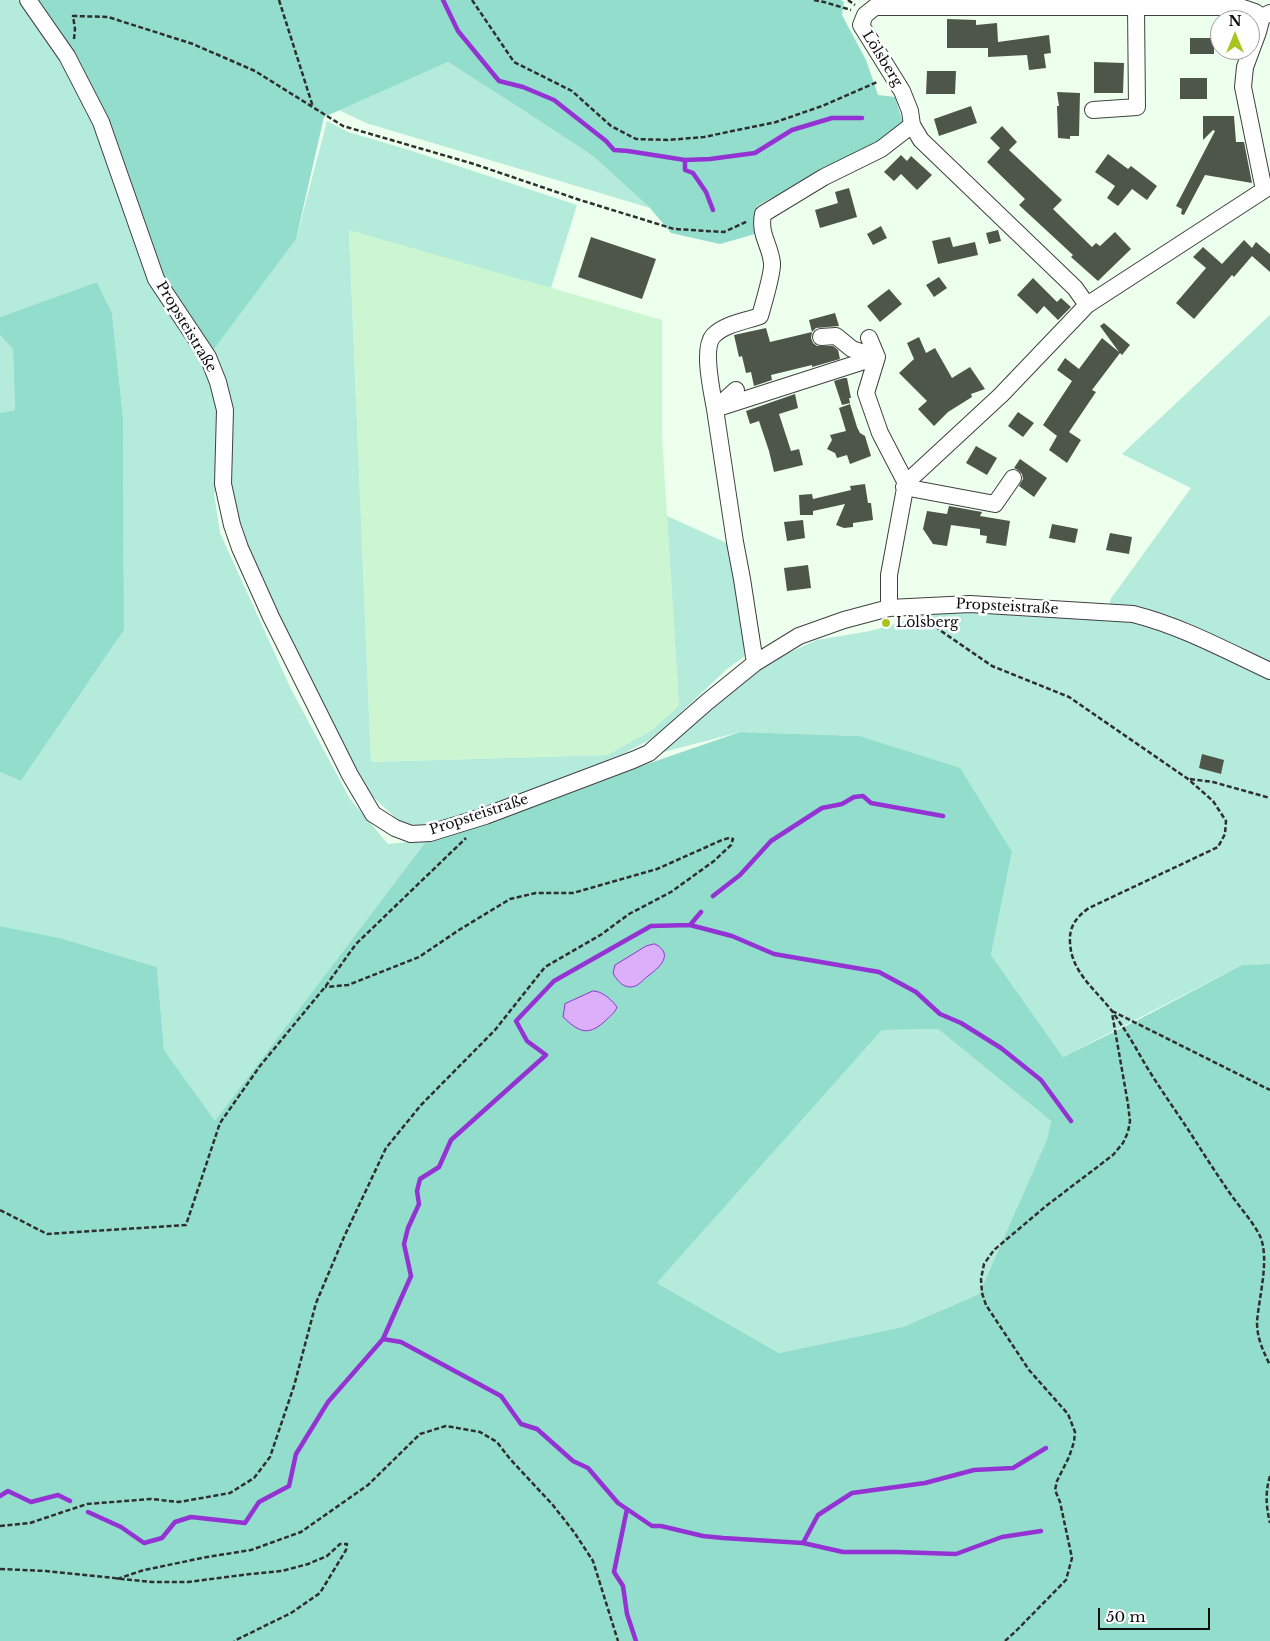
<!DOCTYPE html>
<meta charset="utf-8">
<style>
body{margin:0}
#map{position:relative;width:1270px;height:1641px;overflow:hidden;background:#edffed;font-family:"Libre Baskerville",serif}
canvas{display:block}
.north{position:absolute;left:1210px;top:10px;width:50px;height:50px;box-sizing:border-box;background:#fff;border:1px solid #9e9e9e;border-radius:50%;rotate:0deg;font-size:14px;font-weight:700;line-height:20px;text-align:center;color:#0d0d0d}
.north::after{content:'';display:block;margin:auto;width:18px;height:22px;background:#a8c41e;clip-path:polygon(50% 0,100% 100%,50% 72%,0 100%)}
.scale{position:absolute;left:1098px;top:1608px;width:112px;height:22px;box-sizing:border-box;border:2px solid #0d0d0d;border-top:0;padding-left:6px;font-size:15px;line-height:18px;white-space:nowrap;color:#0d0d0d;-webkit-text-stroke:4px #fff;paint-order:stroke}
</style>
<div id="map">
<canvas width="1270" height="1641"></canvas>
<div class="north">N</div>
<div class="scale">50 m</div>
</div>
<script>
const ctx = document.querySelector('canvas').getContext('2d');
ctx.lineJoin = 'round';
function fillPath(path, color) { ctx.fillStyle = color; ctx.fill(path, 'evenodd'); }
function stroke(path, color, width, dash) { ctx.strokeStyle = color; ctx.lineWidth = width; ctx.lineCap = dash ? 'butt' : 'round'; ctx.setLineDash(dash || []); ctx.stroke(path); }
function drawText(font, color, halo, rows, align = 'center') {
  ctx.font = font + ' "Libre Baskerville",serif'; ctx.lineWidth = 5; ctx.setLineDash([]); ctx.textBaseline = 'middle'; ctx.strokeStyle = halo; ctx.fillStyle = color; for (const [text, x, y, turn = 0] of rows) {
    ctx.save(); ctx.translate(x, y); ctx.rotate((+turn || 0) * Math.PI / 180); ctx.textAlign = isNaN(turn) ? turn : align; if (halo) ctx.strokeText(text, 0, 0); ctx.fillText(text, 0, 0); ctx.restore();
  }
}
const farmland = new Path2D(`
 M349,229l313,91v116l17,270 -27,24 -45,25 -236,7z`);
const green = new Path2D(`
 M0,0h18l9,10 269,229 31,-118 21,11 58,17 171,56 -26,83 -202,-58 22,532 236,-7 45,-25 27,-24 -12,-190 64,29 14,111 -18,13 -72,68 -30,16 -130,52 -70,22 -24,-4 -51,-48 -79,-158 -49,-133 -8,9 6,40 71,156 59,110 38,45 39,-4 -212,282 -51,-72 -7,-83 -97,-29 -60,-12v-154l21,9 103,-151 -1,-213 -11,-104 -15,-31 -97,35z
 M448,62l78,49 67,45 57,52 -284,-85 -27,-13z
 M1270,315v649l-28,1 -179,92 -72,-102 21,-103 -153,-116 -119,-4 -107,28 138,-99 46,-21 53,-9 22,-6 38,-13 64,1 115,7 1,-20 81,-112 -69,-34z
 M0,335l13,14 2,61 -15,3z
 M938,1029l113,92 -4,20 -68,153 -76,33 -124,26 -122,-70 225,-253z`);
const forest = new Path2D(`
 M39,0h802l3,2 -2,13 24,45 12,35 17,2 8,26 -24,18 -58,30 -64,35 -2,28 -35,10 -49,-11 -21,-25 -57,-52 -68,-45 -77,-49 -124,55 -28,122 -88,118 -52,-78 -21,-62 -97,-215z
 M97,282l15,31 11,104 1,213 -103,151 -21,-9v-359l15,-3 -2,-61 -13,-14v-18z
 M740,732l119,4 101,32 52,84 -21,103 72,102 71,-35 108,-57 28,-1v677h-1270v-715l60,12 97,29 7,83 51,71 212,-281zM938,1029l113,92 -4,19 -68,154 -76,33 -124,26 -122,-70 225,-253z`);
const water = new Path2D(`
 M655,944c20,10 4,24 -7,32 -4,3 -9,9 -13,10 -10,4 -18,-5 -22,-13l2,-8 31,-19z
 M593,991c9,0 18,8 24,16 -2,6 -8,10 -13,15 -17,15 -26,9 -41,-5l2,-13z`);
const stream = new Path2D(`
 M443,0l15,31 41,50 24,6 31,13 52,41 8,9 14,1 57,9v10l8,3 13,19 7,18
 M685,160l25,-1 45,-6 37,-23 40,-12h30
 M713,896l27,-21 31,-34 51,-33 20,-4 12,-7 9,-1 8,7 72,13
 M690,925l42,11 42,18 105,18 37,20 24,22 21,9 40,25 40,32 30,41
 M383,1339l18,3 100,54 20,28 16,5 36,32 15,7 30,35 34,23h9l42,10 20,2 80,5 40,9h54l59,2 46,-17 39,-6
 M0,1496l8,-5 23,11 27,-7 12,6
 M627,1509l-13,63 9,14 4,28 9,27
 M88,1512l33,15 23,16 18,-5 13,-16 16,-5 54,6 14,-21 30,-16 7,-32 32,-52 55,-63 28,-63 -7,-32 4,-16 11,-24 -2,-13 3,-12 19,-12 12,-27 95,-85 -19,-14 -11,-20 38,-40 97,-55 39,-1 11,-13
 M803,1543l15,-28 34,-22 73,-10 49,-13 39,-2 33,-20`);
const building = new Path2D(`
 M947,19l29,1v5l21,-2 1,19 51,-7 2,18 -7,1 2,14 -17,2 -2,-15 -39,2v-9h-41z
 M1190,38h24v16h-24z
 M1094,62l30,1 -1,30h-29z
 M927,71h29l-1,23h-29z
 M1180,78h27v21h-27z
 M1057,92l23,1 -1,43h-9v3l-12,-1 -1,-32h2z
 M971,106l6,17 -38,13 -5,-17z
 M1203,116h31l2,26h8l8,41 -47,-8 -21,40 -3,-1 1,-5 -6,-3 39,-75 -2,-1 -10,10z
 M1002,126l15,16 -8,8 53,50 -9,9 39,38 4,-4 4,3 15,-14 16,17 -33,32 -27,-24 2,-2 -54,-50 6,-6 -38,-37 13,-14 -10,-10z
 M1108,154l20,15 3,-3 26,20 -10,14 -15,-11 -14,17 -11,-8 8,-12 -20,-14z
 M901,155l6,6 4,-5 21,19 -15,15 -16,-16 -7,7 -10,-9z
 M849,188l8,29 -37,11 -5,-18 23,-7 -3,-11z
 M881,226l6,12 -14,7 -6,-11z
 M998,230l3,11 -12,3 -3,-11z
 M591,237l65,22 -14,40 -64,-22z
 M950,237l3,10 22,-5 3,13 -40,9 -6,-23z
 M1244,240l8,8 4,-6 14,12v18l-18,-16 -18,21 -2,-2 -38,44 -18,-16 30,-35 -13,-11 10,-10 19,17z
 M939,277l8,11 -13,9 -8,-12z
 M1033,278l24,24 4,-4 10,9 -13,13 -14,-14 -7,8 -20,-19z
 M889,289l13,15 -22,18 -13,-16z
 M835,313l4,13 -23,2 -4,4 -1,6 2,5 4,3h16l5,4 2,9 -28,8v-2l-41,10 1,5 -18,6 -3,-14 -5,1 -4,-17 -3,1 -5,-22 32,-7 4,14 42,-10 -3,-12z
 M1104,323l26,22 -8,10 -2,-2 -28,37 4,2 -27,40 12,8 -14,23 -18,-13 8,-14 -14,-11 29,-44 -15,-11 8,-12 14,11 23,-31 17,14 -19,-26z
 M919,337l7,16 9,-5 17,30 18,-11 15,22 -14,5 1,3 -24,15 -14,14 -16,-17 9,-8 -28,-28 15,-14 -7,-16z
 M844,378h3l4,20h-2l1,5 -8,2 -8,-24z
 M795,394l3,14 -19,6 12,37 8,-2 4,16 -29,7 -5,-21 -10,-30 -9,3 -4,-13z
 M850,404l7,23 3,6 5,3 6,20 -21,8 -3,-9 -10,3 -2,-5 -8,-4 5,-9 -2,-5 16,-4 -7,-23z
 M1018,412l16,11 -11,14 -15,-11z
 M976,446l21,12 -10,17 -21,-12z
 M1020,459l27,19 -13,19 -15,-11 4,-7 -1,-5 -4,-4 -4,-2z
 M865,484l3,19h3l2,17 -20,3v4l-9,1 -8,-3 9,-21 -32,7v4h-13l-1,-20 13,-1 1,5 38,-9 -1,-4z
 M949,506l33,6 -2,4 30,5 -4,25 -20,-3 1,-7 -7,-1v-6l-29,-4 -4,21 -14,-2 -10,-15 4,-18 20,3z
 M803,520l2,18 -18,3 -3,-19z
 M1052,524l26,5 -3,14 -26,-5z
 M1110,533l22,4 -3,17 -23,-4z
 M808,565l3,23 -24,3 -3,-23z
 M1202,754l22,6 -3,14 -22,-6z`);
const path = new Path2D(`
 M279,0l34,107
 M472,0l42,62 58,29 39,35 25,13 32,1 36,-3 72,-15 46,-16 55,-24
 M814,0l10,2 27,8
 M848,0l7,5
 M74,39l1,-10 -2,-13 35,1 85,27 62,27 88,55 131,38 106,36 94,29 50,3 24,-11
 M930,621l11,10 51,35 77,31 119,82 25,22 13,20 -1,13 -7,13 -129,61c-13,9 -20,19 -19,34 1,30 25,47 42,69 9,13 17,25 25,39 18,33 41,63 61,95 9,14 18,28 27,41 10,16 27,34 35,50 10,23 -1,60 -3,86 0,16 6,29 13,43
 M1190,779l23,3 57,16
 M1112,1011l158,79
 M0,1210l47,24 139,-9 34,-102 40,-57 65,-79 31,-43 110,-106
 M1270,1476c-5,17 -4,30 0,47
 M0,1526l30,-3 57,-19 64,-5 28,3 51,-9 24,-15 16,-21 24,-71 22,-83 28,-66 42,-89 35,-43 74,-75 50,-63 57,-33 27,-20 42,-22 43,-31 17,-16 2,-6 -4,-1 -7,2 -65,29 -84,24h-37l-26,6 -51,31 -40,27 -71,28 -23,2
 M0,1569l46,2 106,11h36l62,-8 32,-3 26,-7 19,-8 13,-12h7l-1,6 -26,43 -29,20 -57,28
 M117,1579l27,-9 63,-13 44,-7 50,-18 67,-47 52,-51 26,-8 34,6 17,10 13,17 42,45 22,28 19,29 25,80
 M1005,1641l12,-11 49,-50 6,-22 -12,-56 -5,-12 2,-9 12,-24 5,-15 1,-10 -7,-18 -39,-44 -43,-65 -4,-12 -1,-14 3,-15 10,-14 52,-44 67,-51 10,-12 5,-11 2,-11 -2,-17 -16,-91`);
const minor = new Path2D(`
 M28,0l39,56 34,66 55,157 52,78 10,25 7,28 -2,74 9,41 8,23 31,69 79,158 23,39 22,14 16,6 19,-1 55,-17 148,-56 16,-7 9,-8 49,-43 48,-39 44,-27 45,-16 45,-12 81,-4 163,10c48,12 92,36 137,57
 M1093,110l44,-3 -1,-100
 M1087,305l-12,-17 -154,-148 -9,-15 -2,-14 -8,-20 -41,-66 4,-10 10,-8h365l15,5 7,5
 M821,337l15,-1 16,13 25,8
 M869,338l8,19 -11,36 14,40 26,50
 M877,357l-162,52c-3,-17 -13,-60 -2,-73 11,-12 33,-15 47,-20 3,-11 13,-43 12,-53 -2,-19 -13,-28 -9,-49l61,-37 57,-28 31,-24
 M736,390l-21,19 20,133 7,37 13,84
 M904,487l91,17 18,-26
 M889,608v-33l17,-92 95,-88 86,-90 177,-115 -21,-103 2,-20 13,-35 4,-15 8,-4`);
const markers = [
 [886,623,5,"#a8c41e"]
];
const streetNames = [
 ["Lölsberg",882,59,58],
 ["Propsteistraße",186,327,59],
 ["Propsteistraße",1007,607,3],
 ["Propsteistraße",479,815,-18]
];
const poiNames = [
 ["Lölsberg",896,623]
];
fillPath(farmland, '#ccf6d1');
fillPath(green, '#b5ebdb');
fillPath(forest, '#93ddcc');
fillPath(water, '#dbaff9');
stroke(water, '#9532d4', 1);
stroke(stream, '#9532d4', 4.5);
fillPath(building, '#4e5649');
stroke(minor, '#404040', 18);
stroke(path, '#2f2f2f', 2.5, [5, 2.5]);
stroke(minor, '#fff', 16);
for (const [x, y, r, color] of markers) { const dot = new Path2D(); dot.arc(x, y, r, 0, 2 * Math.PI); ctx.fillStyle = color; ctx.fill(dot); stroke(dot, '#fff', 2); }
drawText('14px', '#0d0d0d', '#fff', streetNames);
drawText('14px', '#0d0d0d', '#fff', poiNames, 'left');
</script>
